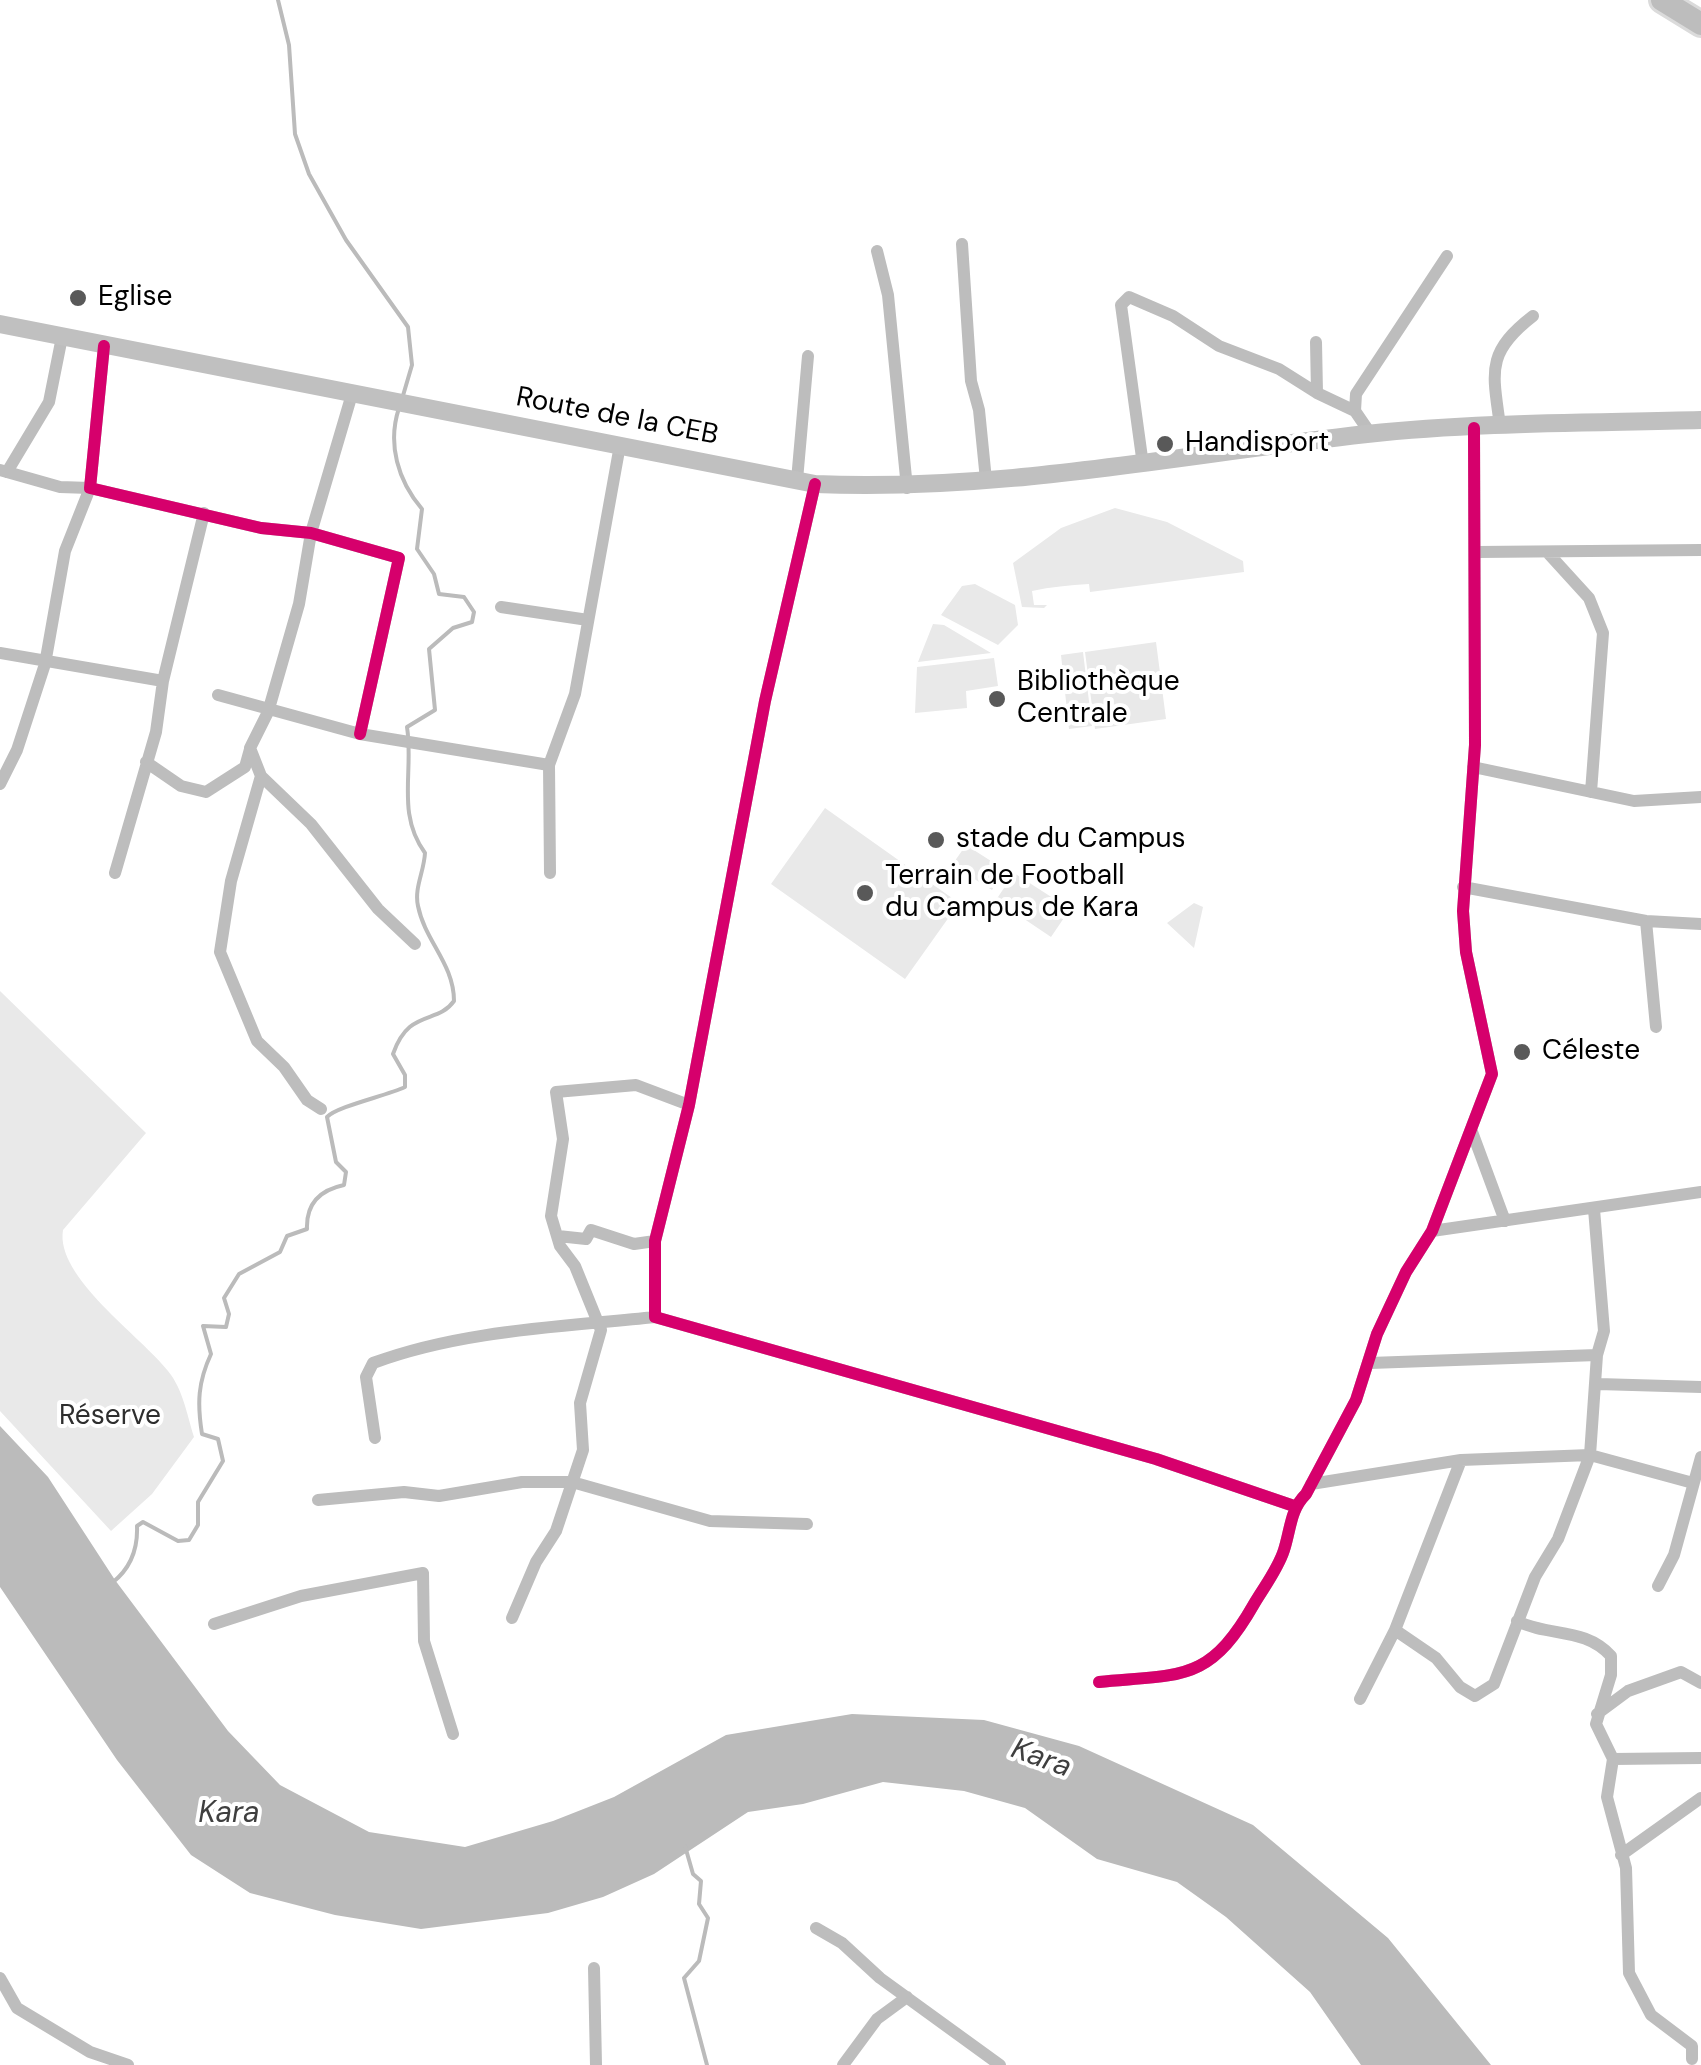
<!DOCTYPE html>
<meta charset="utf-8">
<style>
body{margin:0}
canvas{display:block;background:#fff}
</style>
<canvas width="1701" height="2065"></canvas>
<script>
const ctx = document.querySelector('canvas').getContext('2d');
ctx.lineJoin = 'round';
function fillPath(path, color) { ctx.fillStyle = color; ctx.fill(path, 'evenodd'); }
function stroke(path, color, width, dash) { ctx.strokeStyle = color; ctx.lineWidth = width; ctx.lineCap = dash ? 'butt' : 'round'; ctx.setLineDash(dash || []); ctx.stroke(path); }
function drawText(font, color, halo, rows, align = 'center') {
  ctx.font = font + ' "DM Sans",sans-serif'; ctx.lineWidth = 8; ctx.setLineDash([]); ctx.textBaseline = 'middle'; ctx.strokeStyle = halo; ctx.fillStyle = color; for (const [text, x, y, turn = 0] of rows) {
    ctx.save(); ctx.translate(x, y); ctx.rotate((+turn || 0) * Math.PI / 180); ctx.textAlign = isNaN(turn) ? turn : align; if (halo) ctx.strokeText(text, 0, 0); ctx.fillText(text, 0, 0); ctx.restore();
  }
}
const green = new Path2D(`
 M1115,508l52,14 76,39 1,11 -154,20 -1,-8c-20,1 -38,3 -57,7l2,14h13l-3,3 -22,-1 -9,-44 48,-35z
 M975,584l40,21 3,20 -20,20 -57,-30 21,-29z
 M933,624l11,1 47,28 -73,9z
 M1156,642l10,77 -71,10 -10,-77z
 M1083,652l9,74 -23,3 -8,-74z
 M994,658l4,28 -32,5 1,17 -52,5 2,-46z
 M825,808l134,95 -54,76 -134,-95z
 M966,845l39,25 -13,20 -40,-25z
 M1014,873l56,36 -19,28 -55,-37z
 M1194,903l9,4 -9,41 -27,-25z
 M0,991l146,142 -83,97c-8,47 77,105 105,141 15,18 19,44 26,66l-42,57 -41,37 -111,-120z`);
const water = new Path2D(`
 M0,1426l48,51 67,103 113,151 52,54 89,47 96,15 88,-26 61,-24 112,-62 126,-21 132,6 95,26 174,79 135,113 103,127h-130l-51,-73 -84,-75 -49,-35 -80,-23 -72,-51 -61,-17 -81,-9 -80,22 -55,8 -94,62 -51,23 -55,16 -127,16 -86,-14 -85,-22 -59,-38 -74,-95 -117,-173z`);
const stream = new Path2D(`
 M278,0l11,45 6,89 14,40 37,66 62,87 4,38 -10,34
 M112,1583c18,-14 26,-33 25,-57l6,-4 35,19 11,-1 9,-15v-23l25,-41 -5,-22 -16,-5c-5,-31 -4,-52 9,-80l-8,-28 23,1 3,-13 -5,-16 15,-24 41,-22 7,-16 20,-7c-1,-26 13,-39 37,-44l2,-13 -10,-10 -9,-45c11,-11 59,-21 78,-30v-12l-12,-21c16,-46 44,-29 61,-53 0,-37 -29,-60 -36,-95 -4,-18 6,-34 7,-53 -29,-40 -11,-81 -18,-126l28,-17 -6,-61 24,-21 19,-6 2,-10 -10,-15 -25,-3 -5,-20 -17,-25 5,-40c-24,-28 -35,-65 -23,-101
 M685,1846l8,28 8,7 -2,23 9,14 -9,43 -15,17 23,87`);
const street = new Path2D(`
 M962,244l9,137 8,29 7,70
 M877,251l11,44 19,193
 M1316,342l1,51 38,18 15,22
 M104,346l-14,142 171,40 50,5 88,25 -39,176
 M352,394l-41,139 -12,71 -31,108 -18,36 11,28 50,48 67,85 37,35
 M1355,411l1,-17 91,-138
 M1500,426c-7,-54 -15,-73 33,-110
 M1143,465l-22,-160 8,-8 44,19 46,30 60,23 38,24
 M0,470l60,17 30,1 -25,63 -20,113 -28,86 -17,34
 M7,472l42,-70 13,-65
 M797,480l11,-124
 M815,484l-50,217 -76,404 -34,136v76l501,142 138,47
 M1478,552l223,-2
 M1548,553l41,45 14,35 -12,159
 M501,607l87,13
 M0,653l163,28
 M218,695l142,39 189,31
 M146,762l35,24 25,6 39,-25 5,-18
 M1473,767l161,34 67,-4
 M261,776l-30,105 -11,71 37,89 27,26 23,33 14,9
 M115,873l41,-141 7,-51 41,-168
 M550,873l-1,-108 26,-71 45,-249
 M1463,887l183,34 55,3
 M1646,921l10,106
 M1471,1129l34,92
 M1432,1231l269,-39
 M558,1236l28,3 5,-9 43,14 21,-3
 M1370,1363l227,-8
 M1598,1384l103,3
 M375,1438l-9,-61 7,-14c89,-33 188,-36 282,-46
 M1311,1484l150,-24 129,-5 103,28
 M318,1500l86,-8 35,4 83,-14h50l138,39 97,3
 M1658,1586l16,-31 27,-98
 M512,1618l24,-56 20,-31 27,-81 -3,-47 21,-73 -26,-64 -15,-20 -9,-30 12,-77 -7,-47 80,-7 53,20
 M1517,1621c32,16 68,6 94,35v19l-15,49 17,35 -6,38 19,71 3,105 22,42 41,31v13
 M214,1624l87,-28 122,-23 1,68 29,93
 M1395,1630l41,28 24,29 15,9 19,-12 41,-107 23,-38 32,-84 7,-100 7,-24 -10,-122
 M1099,1682c83,-8 110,1 155,-78 10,-17 24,-35 30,-54 7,-22 6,-40 22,-56l50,-94 21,-66 29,-62 26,-41 60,-157 -26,-122 -3,-41 12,-166 -1,-317
 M1360,1699l35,-69 66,-170
 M1597,1714l31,-23 53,-19 20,11
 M1613,1759l88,-1
 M1621,1855l80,-57
 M816,1928l26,15 38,35 120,87
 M594,1968l2,97
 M0,1978l17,30 73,44 38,13
 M843,2065l34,-46 30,-22`);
const secondary = new Path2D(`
 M0,324l815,160c187,8 367,-30 552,-50 110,-12 223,-11 334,-14`);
const highway = new Path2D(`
 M1662,0l39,24`);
const cycleway = new Path2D(`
 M104,346l-14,142 171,40 50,5 88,25 -39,176
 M815,484l-50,217 -76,404 -34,136v76l501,142 138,47
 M1099,1682c83,-8 110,1 155,-78 10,-17 24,-35 30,-54 7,-22 6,-40 22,-56l50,-94 21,-66 29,-62 26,-41 60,-157 -26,-122 -3,-41 12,-166 -1,-317`);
const markers = [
 [78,298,10,"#595959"],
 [1165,444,10,"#595959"],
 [997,699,10,"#595959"],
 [936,840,10,"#595959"],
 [865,893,10,"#595959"],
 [1522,1052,10,"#595959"]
];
const poiNames = [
 ["Eglise",98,298],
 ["Handisport",1185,444],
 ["Bibliothèque",1017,683],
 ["Centrale",1017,715],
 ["stade du Campus",956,840],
 ["Terrain de Football",885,877],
 ["du Campus de Kara",885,909],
 ["Céleste",1542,1052]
];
const streetNames = [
 ["Route de la CEB",617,417,11]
];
const parkNames = [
 ["Réserve",110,1417]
];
const waterNames = [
 ["Kara",1041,1759,20],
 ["Kara",229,1814]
];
fillPath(green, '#e9e9e9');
fillPath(water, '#bbb');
stroke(stream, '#bbb', 4);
stroke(highway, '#dbdbdb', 28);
stroke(street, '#bdbdbd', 12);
stroke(secondary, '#c0c0c0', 18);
stroke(highway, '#bdbdbd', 22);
stroke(cycleway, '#d6006c', 12);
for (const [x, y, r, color] of markers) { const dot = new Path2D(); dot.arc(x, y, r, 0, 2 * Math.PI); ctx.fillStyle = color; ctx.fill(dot); stroke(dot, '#fff', 4); }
drawText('28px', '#000', '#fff', poiNames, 'left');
drawText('28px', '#000', '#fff', streetNames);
drawText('28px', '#2e2e2e', '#fff', parkNames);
drawText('italic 30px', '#3f3f3f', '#fff', waterNames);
</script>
